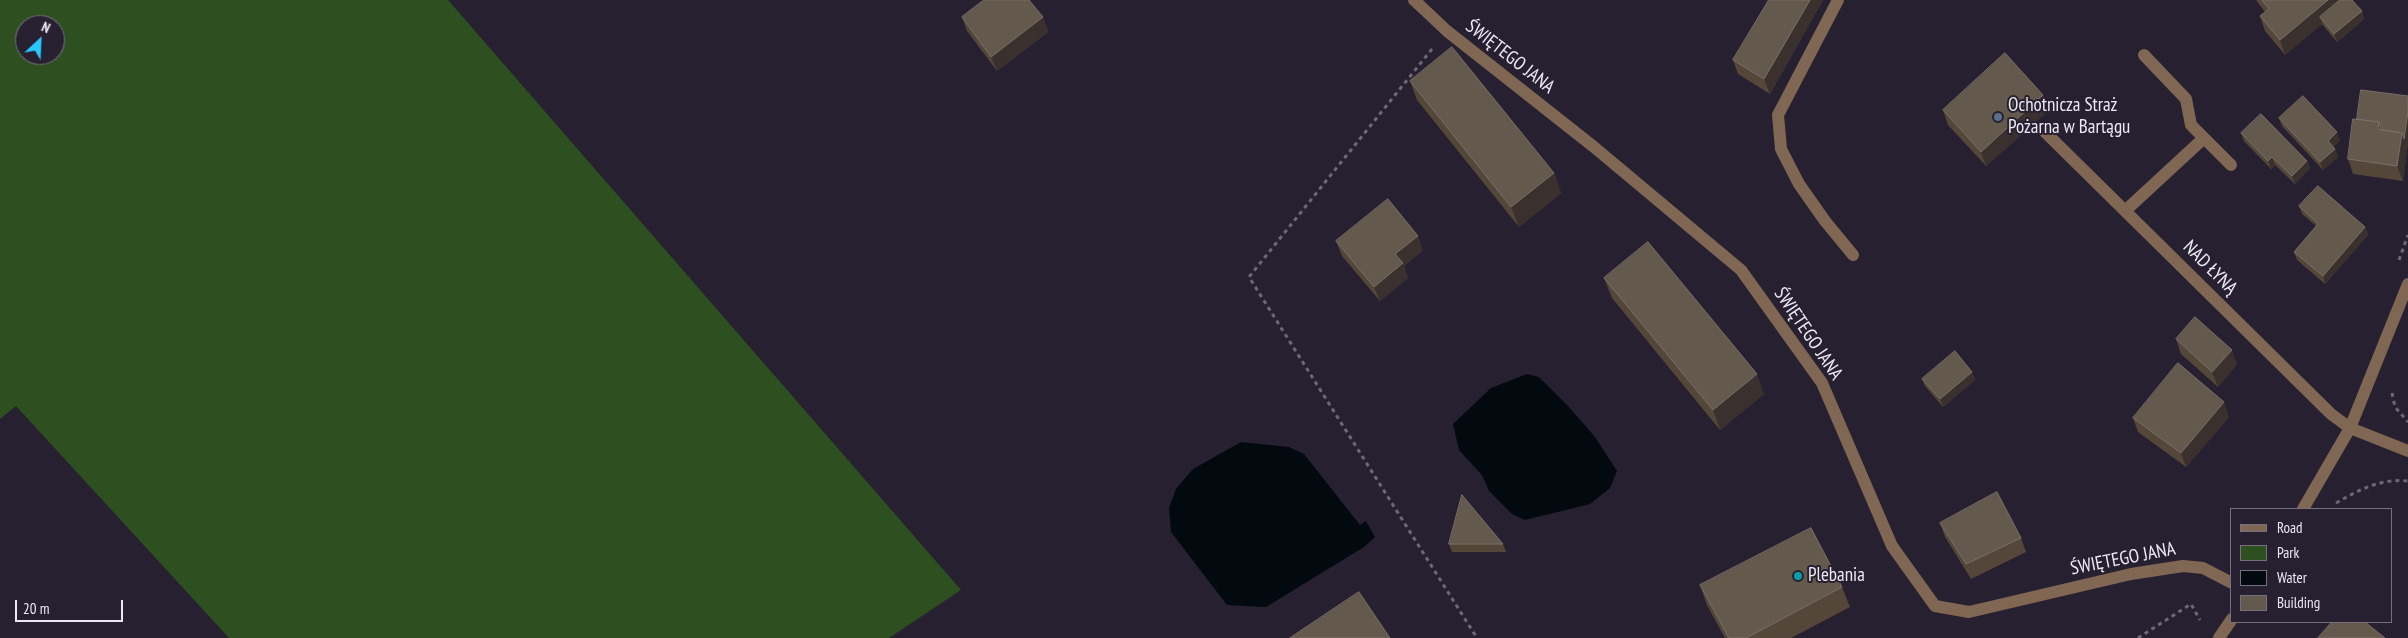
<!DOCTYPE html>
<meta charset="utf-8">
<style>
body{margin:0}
#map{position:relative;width:2408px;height:638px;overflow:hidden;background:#262030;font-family:"PT Sans Narrow",sans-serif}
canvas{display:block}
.legend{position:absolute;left:2230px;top:508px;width:162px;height:115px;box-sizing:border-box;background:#262030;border:1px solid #76707e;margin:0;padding:6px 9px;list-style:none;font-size:15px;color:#ede9f4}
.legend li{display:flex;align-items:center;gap:10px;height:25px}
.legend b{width:25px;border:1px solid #76707e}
.north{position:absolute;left:15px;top:15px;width:50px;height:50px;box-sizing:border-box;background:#262030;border:1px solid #76707e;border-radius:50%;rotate:25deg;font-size:14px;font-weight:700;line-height:20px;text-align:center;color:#ede9f4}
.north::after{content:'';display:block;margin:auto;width:18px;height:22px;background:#28c8ff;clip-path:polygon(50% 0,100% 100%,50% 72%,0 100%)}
.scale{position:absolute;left:15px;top:600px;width:108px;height:22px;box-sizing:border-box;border:2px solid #ede9f4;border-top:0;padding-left:6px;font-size:15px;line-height:18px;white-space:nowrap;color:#ede9f4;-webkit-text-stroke:4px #262030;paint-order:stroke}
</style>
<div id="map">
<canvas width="2408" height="638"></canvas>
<ul class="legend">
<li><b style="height:6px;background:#7f6753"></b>Road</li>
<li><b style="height:14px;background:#2e5020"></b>Park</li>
<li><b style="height:14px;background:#020a0f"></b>Water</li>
<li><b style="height:14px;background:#64594d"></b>Building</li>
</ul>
<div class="north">N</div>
<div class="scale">20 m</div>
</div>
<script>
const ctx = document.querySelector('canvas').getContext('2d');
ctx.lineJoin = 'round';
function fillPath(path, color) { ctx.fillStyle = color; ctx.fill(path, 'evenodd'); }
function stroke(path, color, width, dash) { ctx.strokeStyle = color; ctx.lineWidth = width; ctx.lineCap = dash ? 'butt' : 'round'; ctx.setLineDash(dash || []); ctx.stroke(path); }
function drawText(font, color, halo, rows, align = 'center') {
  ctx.font = font + ' "PT Sans Narrow",sans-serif'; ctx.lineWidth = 4; ctx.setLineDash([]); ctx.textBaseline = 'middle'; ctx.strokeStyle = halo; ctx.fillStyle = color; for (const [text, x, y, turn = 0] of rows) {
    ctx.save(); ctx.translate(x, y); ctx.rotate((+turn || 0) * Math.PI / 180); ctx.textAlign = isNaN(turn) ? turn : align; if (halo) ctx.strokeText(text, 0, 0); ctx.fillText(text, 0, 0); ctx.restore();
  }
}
const green = new Path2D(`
 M0,0h448l513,590 -72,48h-660l-213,-232 -16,13zM25,25h30v30h-30z`);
const water = new Path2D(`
 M1527,374l12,3 29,29 27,31 22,34 -7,17 -20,16 -65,16 -13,-6 -23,-23 -7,-16 -23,-25 -6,-26 38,-36z
 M1241,442l48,5 15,7 56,71 6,-4 9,16 -11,10 -98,60 -39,-2 -56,-73 -2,-24 7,-19 17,-20z`);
const path = new Path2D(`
 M1432,49l-183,228 228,361
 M2399,260l9,-25
 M2392,393l3,14 13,15
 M2336,503c23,-13 45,-25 72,-22
 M2138,638l53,-34 9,16`);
const minor = new Path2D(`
 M1414,0l33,31 147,116 147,123 81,113 70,163 43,60 34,6 162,-38 52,-8 20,2 29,15
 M1838,0l-60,115 3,34 18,35 26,37 28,34
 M2144,55l42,44 5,26 40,40
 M2045,132l286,282 19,14 58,23
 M2125,211l79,-73
 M2303,509l47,-81 58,-144
 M2219,638l13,-19`);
const wall = new Path2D(`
 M1769,0h54l-53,94 -32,-20 -5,-14z
 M2256,0h83l23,11 2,8 -27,23 -15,-18 -37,31 -20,-24 -5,-15 5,-4z
 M962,17h81l5,15 -51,39 -30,-40z
 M1410,81l144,92 7,20 -42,34 -102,-127z
 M2043,95l6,15 -63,56 -38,-41 -5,-15z
 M2408,96v46l-5,39 -50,-7 -5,-15z
 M2279,118l61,22 -7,7 2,2 3,8 -15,13 -41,-44z
 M2241,133l66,28 3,7 -15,16 -20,-19 -4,4 -27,-28z
 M2299,206l66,21 3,8 -43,49 -28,-24 -3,-8 22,-26 -14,-12z
 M1336,241l87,9 -19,16 4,12 -28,23 -38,-45z
 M1604,278l160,116 -44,36 -108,-132z
 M2176,339l61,25 -19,23 -37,-33z
 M1972,372l3,8 -32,27 -18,-21 -3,-7z
 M2229,417l-43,50 -48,-35 -5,-14z
 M1940,523l81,15 5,14 -55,27 -26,-42z
 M1449,544h54l3,8h-54z
 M1700,585l142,2 8,20 -59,31h-66l-18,-33z`);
const shadedWall = new Path2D(`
 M1810,0h13l-53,94 -6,-15z
 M2328,0h11l3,8 -22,9 2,7 -37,31 -5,-15z
 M2362,11l2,8 -27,23 -3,-8z
 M1043,17l5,15 -51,39 -6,-14z
 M2043,95l6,15 -63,56 -5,-14z
 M2408,112v30l-5,39 -6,-15 5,-33z
 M2379,122l5,15 -6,-8z
 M2337,132l3,8 -10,9 -2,-8z
 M2335,149l3,8 -15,13 -3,-8z
 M2272,157l3,8 -4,4 -3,-8z
 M2307,161l3,7 -15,16 -3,-8z
 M1554,173l7,20 -42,34 -8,-20z
 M2365,227l3,8 -43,49 -2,-8z
 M1418,236l5,14 -19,16 4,12 -28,23 -6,-14 21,-33z
 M2232,350l5,14 -19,23 -6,-15z
 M1972,372l3,8 -32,27 -3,-8z
 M1757,374l7,20 -44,36 -7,-20z
 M2224,402l5,15 -43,50 -5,-14z`);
const building = new Path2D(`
 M984,0h45l14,17 -52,40 -29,-40z
 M1769,0h41l-46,79 -31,-19z
 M2262,0h66l-48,40 -20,-24 9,-7z
 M2340,0h12l10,11 -28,23 -14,-17z
 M1452,47l102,126 -43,34 -101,-126z
 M2005,53l38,42 -62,57 -38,-42z
 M2361,90l47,6v16l-4,27 -2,-6 -21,-3 -2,-8 -22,-3z
 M2303,96l34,36 -9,9 7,8 -15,13 -41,-44z
 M2261,114l46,47 -15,15 -20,-19 -4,4 -27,-28z
 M2353,119l26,3 -1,7 24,4 -5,33 -49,-7z
 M2318,186l47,41 -42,49 -29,-24 24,-28 -19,-18z
 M1388,199l30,37 -23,18 8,9 -29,24 -38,-46z
 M1648,242l109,132 -44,36 -109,-132z
 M2195,317l37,33 -20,22 -36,-33z
 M1955,351l17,21 -32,27 -18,-20z
 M2178,363l46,39 -43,51 -48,-35z
 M1997,492l24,46 -55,26 -26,-41z
 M1462,495l41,49h-54z
 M1811,528l31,59 -96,51h-17l-29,-53z
 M1359,592l31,46h-100z
 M2332,622h33l20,16h-67z`);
const markers = [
 [1998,117,5,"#5c6f8a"],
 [1798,576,5,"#0f9aa8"]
];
const streetNames = [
 ["ŚWIĘTEGO JANA",1510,57,38],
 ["NAD ŁYNĄ",2210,268,45],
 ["ŚWIĘTEGO JANA",1808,334,56],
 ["ŚWIĘTEGO JANA",2123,559,-11]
];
const poiNames = [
 ["Ochotnicza Straż",2008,106],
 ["Pożarna w Bartągu",2008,128],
 ["Plebania",1808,576]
];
fillPath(green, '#2e5020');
fillPath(water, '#020a0f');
stroke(path, '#6d6876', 3, [4, 4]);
stroke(minor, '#7f6753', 12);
fillPath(wall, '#544739');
fillPath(shadedWall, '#3a302d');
fillPath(building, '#64594d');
stroke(building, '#7a6f67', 1);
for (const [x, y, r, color] of markers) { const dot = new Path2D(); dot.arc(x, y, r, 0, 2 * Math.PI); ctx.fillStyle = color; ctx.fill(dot); stroke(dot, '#262030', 2); }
drawText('19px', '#ede9f4', '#262030', streetNames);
drawText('19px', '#ede9f4', '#262030', poiNames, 'left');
</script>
